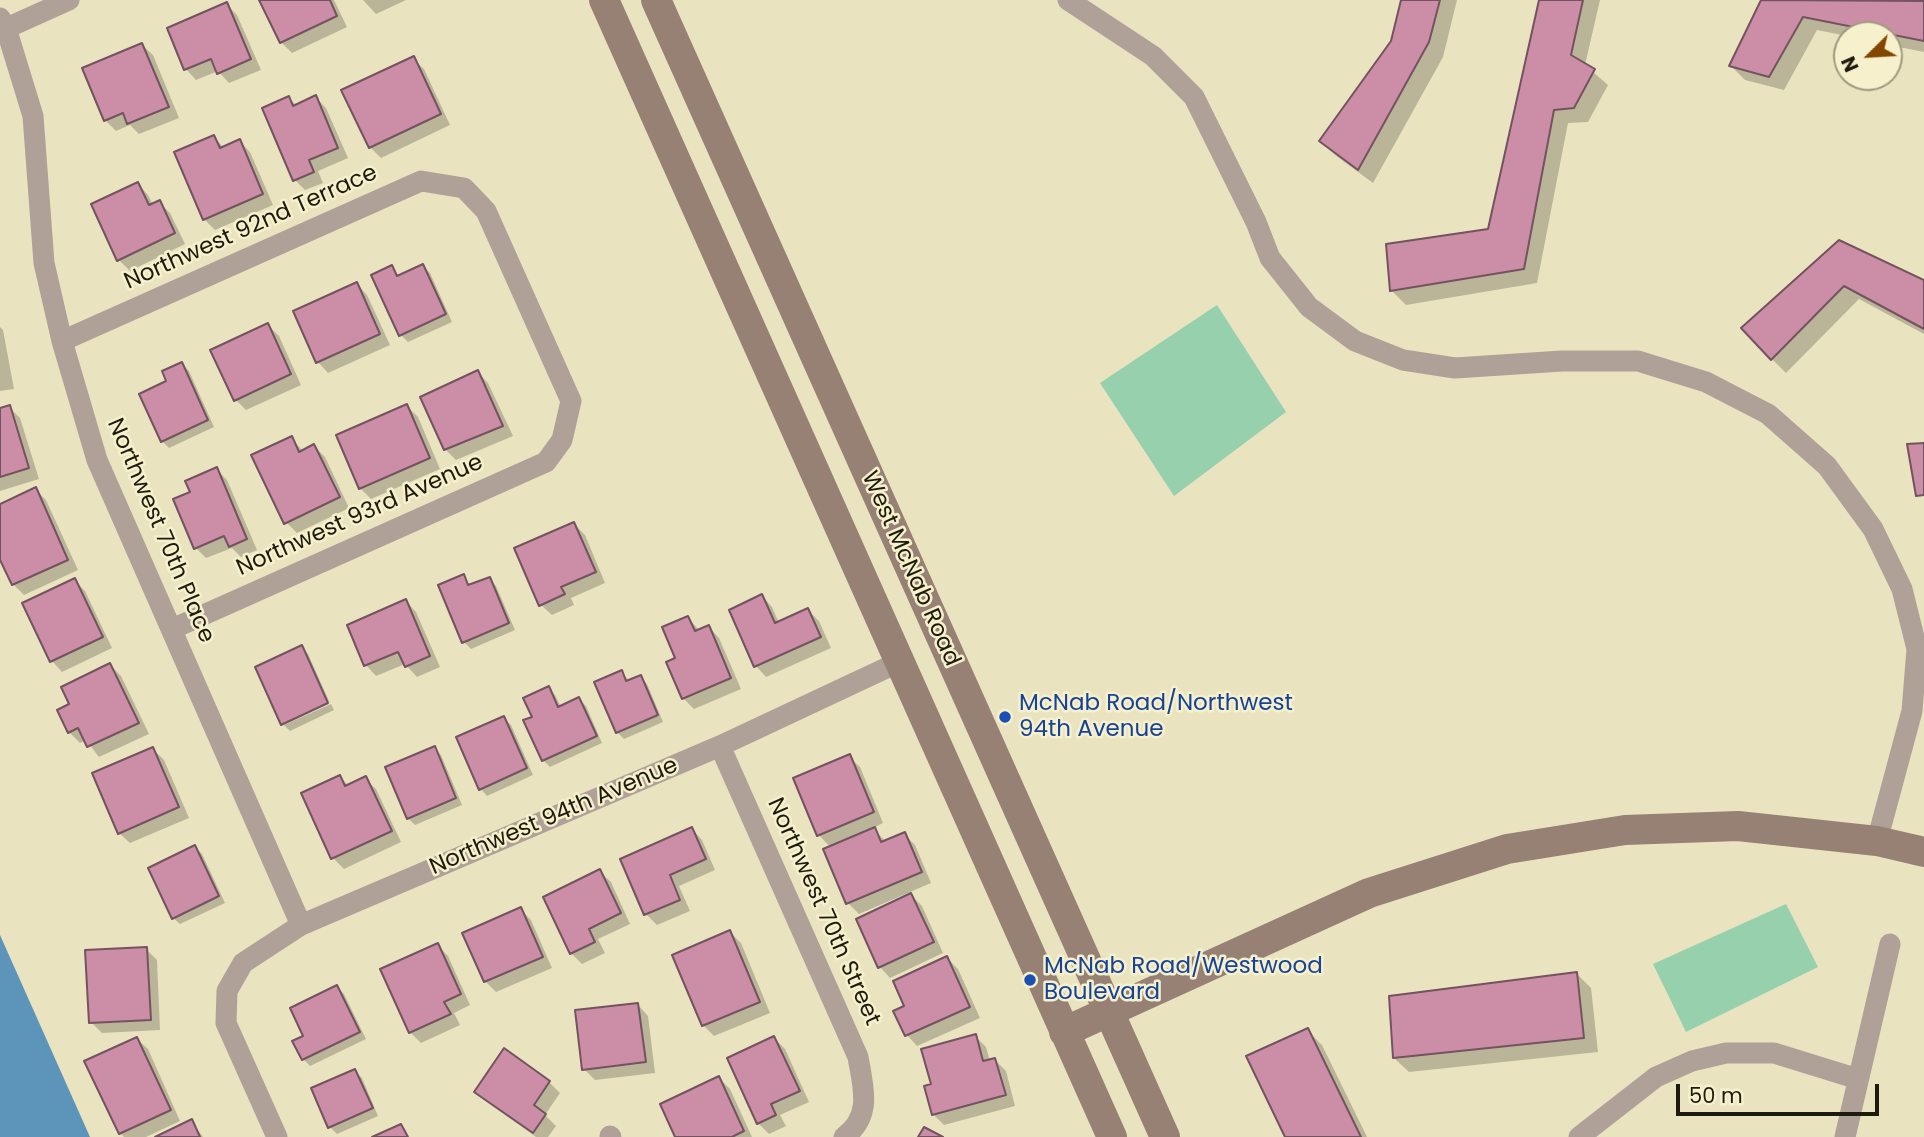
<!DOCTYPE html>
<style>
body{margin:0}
#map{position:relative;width:1924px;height:1137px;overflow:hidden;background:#e9e3bf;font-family:Poppins,sans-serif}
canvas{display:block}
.north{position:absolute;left:1833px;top:21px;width:70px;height:70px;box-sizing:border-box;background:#f6f0cc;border:2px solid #9f9b80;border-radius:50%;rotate:246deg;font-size:19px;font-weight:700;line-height:28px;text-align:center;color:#1d1b0e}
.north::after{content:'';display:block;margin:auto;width:24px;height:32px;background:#834701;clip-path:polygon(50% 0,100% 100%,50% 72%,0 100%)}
.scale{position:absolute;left:1676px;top:1084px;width:203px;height:32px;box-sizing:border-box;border:4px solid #1d1b0e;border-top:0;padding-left:9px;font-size:21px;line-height:24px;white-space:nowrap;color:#1d1b0e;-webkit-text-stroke:5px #f6f0cc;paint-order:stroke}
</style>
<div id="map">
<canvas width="1924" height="1137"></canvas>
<div class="north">N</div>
<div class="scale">50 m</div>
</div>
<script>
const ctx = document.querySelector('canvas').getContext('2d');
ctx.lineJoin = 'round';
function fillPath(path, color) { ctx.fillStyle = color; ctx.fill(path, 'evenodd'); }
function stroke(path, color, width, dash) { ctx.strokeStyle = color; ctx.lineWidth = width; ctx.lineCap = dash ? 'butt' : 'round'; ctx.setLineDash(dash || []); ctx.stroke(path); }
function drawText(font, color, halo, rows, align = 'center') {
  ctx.font = font + ' Poppins,sans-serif'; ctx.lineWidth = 5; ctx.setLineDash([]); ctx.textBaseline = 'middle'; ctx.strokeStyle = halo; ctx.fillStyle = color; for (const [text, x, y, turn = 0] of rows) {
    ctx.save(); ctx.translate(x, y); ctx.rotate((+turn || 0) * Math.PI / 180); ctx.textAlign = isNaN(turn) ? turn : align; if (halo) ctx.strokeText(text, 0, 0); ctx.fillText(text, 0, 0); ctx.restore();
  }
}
const green = new Path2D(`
 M1217,305l69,107 -112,84 -74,-113z
 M1786,904l32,63 -132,65 -33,-68z`);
const water = new Path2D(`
 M0,935l90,202h-90z`);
const shadow = new Path2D(`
 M261,0h73l13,27 -55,26 -11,-11z
 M363,0h43l-30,14z
 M1403,0h54l-14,57 -70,126 -38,-28 -14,-14 72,-99z
 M1541,0h59l-15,65 23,20 -20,37 -20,1 -31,160 -131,22 -14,-14 98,-60z
 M1763,0h148l13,3v49l-35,-7v-10l-42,1 -30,-6 -33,60 -39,-10 -14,-14z
 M226,4l11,11 24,55 -32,13 -11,-12 -22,9 -10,-11z
 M142,45l11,10 26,63 -40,16 -9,-9 -14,6 -11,-11z
 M413,59l11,10 26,56 -69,33 -11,-11z
 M289,98l8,8 19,-8 10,10 22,50 -30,13 5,12 -18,7 -10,-10z
 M214,137l10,11 15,-7 11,11 23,53 -58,25 -11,-11z
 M138,184l10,11 5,10 6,-3 11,11 15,31 -55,27 -11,-11z
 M1839,242l85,40v52l-65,-35 -73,74 -14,-14z
 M423,266l7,7 22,49 -44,20 -7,-7 -10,-67 8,9z
 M357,284l10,11 23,50 -62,28 -10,-11 -23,-50z
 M268,325l11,11 22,49 -55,25 -11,-11z
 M0,327l3,3 11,59 -14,2z
 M182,364l7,7 25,56 -45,21 -7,-7z
 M478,372l10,11 25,53 -57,24 -11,-11z
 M407,406l11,11 22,52 -69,30 -11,-11z
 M9,407l11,11 19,61 -39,12v-81z
 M291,438l12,13 11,-5 11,11 24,51 -52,25 -11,-11z
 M216,469l11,11 30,70 -16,7 -9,-9 -26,10 -10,-10 -4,-55z
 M35,489l11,11 32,70 -54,25 -11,-11 -13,-28v-51z
 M574,524l11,11 20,48 -34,15 3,7 -22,10 -11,-10z
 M463,576l8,10 18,-7 7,7 19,44 -44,19 -7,-7z
 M74,580l11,11 27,57 -50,24 -10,-11z
 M762,596l10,11 7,16 29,-13 11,11 12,27 -65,29 -10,-11z
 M406,601l10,11 24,55 -23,10 -12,-13 -29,12 -10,-11 -17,-39z
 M688,618l12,13 9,-4 10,11 22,51 -47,20 -11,-11 -6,-39z
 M302,648l6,6 21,47 -46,21v2l-26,-56z
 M110,665l11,11 28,58 -50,23 -13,-17 -6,3 -11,-11 3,-27z
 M622,672l8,10 10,-5 7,7 16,38 -39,17 -7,-7z
 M548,688l7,7 6,12 18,-8 7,7 16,37 -52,24 -7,-7 -9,-42z
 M331,704l3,6 -44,21 -6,-6z
 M504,718l7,7 22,50 -46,21 -6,-7z
 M434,748l7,7 21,50 -47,20 -7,-7z
 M153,749l11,11 25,58 -59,25 -11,-10z
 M849,757l11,10 23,56 -10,5 13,14 18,-8 11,11 16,38 -72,31 -11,-11 -17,-55 -12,-13z
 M340,777l9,9 16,-7 11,10 25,53 -57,27 -11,-11 -30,-64z
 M692,829l10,11 13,30 -36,16 11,25 -33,14 -11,-11 -24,-54z
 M195,847l7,7 23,49 -45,21 -7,-6z
 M600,872l11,10 19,42 -32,15 7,14 -23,11 -11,-11z
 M911,895l11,11 21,47 -53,25 -10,-11z
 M520,909l11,11 21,48 -56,24 -11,-11z
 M730,932l11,11 29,70 -56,23 -11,-11z
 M437,945l11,11 22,49 -16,8 6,12 -39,18 -11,-11 -28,-62z
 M146,949l11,11 3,70 -58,3 -11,-11z
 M947,958l11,11 22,49 -63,28 -10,-11 -1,-28z
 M1577,974l14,14 7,64 -189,20 -15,-14z
 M337,987l7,7 22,45 -56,27 -7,-7 2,-23z
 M638,1005l10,11 7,57 -60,7 -11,-11z
 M1308,1031l14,14 45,92h-80z
 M975,1036l11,11 4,14 5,-1 11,11 9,35 -71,19 -11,-11v-28z
 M774,1038l11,11 24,53 -29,13 6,11 -17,8 -11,-11z
 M137,1039l11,10 32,72 -34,16h-22l-4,-4z
 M355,1071l7,7 16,38 -41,18 -7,-7z
 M719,1078l11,11 22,48h-75z
 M549,1082l11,11 -15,22 11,11 -8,11h-12l-49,-35 -11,-11z
 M192,1122l11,15h-44z`);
const building = new Path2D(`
 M259,0h71l7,16 -57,27z
 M1401,0h39l-11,42 -71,128 -39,-29 72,-100z
 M1539,0h44l-12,55 24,14 -21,39 -20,2 -30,159 -134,22 -4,-47 102,-15z
 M1761,0l163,1v40l-121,-24 -34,60 -40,-11z
 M227,2l24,57 -34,15 -6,-15 -27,11 -17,-42z
 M142,43l27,64 -42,17 -4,-11 -19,8 -22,-53z
 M414,56l27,58 -72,34 -28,-58z
 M316,95l22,53 -29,12 5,12 -21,9 -31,-73 27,-12 4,10z
 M214,135l6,13 20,-9 23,55 -60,26 -29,-68z
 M138,182l11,23 11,-5 15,33 -58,28 -26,-57z
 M1839,240l85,40v49l-80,-43 -73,74 -30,-32z
 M423,264l23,50 -47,22 -28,-61 21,-10 5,11z
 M357,282l23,52 -64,29 -23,-52z
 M268,323l23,51 -57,27 -24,-51z
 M182,362l26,58 -47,22 -22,-48 27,-13 -4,-10z
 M478,370l25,56 -59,24 -24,-53z
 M407,404l23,54 -71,31 -23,-54z
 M10,405l19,63 -29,9v-69z
 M292,436l7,16 15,-8 26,53 -56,27 -33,-69z
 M1924,443v52l-8,1 -9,-52z
 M217,467l30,72 -18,8 -5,-11 -30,13 -21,-50 17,-7 -5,-11z
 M36,487l32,73 -56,25 -12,-25v-56z
 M574,522l22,50 -35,15 4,7 -26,12 -25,-58z
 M464,574l4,11 22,-8 19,46 -47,20 -24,-58z
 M75,578l28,59 -53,25 -28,-59z
 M762,594l13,29 33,-15 13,29 -67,30 -25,-57z
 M406,599l24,57 -25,11 -7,-15 -34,14 -17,-41z
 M688,616l7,15 14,-6 22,53 -49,21 -16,-37 9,-4 -13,-31z
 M302,645l26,58 -47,22 -26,-58z
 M110,663l29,60 -52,24 -9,-19 -10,5 -11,-23 12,-6 -8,-17z
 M622,670l4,11 15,-6 17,40 -42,18 -22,-51z
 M549,686l9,21 21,-10 18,39 -55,25 -19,-41 9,-3 -9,-19z
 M504,716l23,52 -48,22 -23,-53z
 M435,746l21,52 -49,21 -22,-52z
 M153,747l26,60 -61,27 -26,-61z
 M850,754l24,58 -57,24 -24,-58z
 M340,775l5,11 21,-10 26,55 -61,28 -30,-66z
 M692,827l14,32 -36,16 10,25 -36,15 -24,-56z
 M875,827l6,15 24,-10 17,40 -76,32 -23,-55z
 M195,845l24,51 -47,23 -24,-51z
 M600,869l21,44 -32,16 6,13 -25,12 -27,-57z
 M911,893l23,49 -56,26 -22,-49z
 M521,907l22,50 -59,25 -22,-49z
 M730,930l30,72 -58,24 -30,-71z
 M438,943l23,51 -17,8 7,12 -42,19 -29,-64z
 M147,947l4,73 -62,3 -4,-73z
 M947,956l23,51 -65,29 -12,-25 11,-5 -11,-25z
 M1577,972l7,66 -191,20 -4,-62z
 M337,985l23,47 -58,28 -10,-19 11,-5 -13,-28z
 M638,1003l8,59 -64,8 -7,-60z
 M1308,1028l53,109h-76l-39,-81z
 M976,1034l7,27 12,-3 11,37 -74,20 -8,-29 7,-2 -10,-35z
 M774,1036l26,55 -29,13 5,11 -19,9 -30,-66z
 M137,1037l34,73 -52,24 -35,-73z
 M504,1048l46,33 -16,24 12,9 -13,19 -59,-41z
 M355,1069l18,39 -45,20 -17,-40z
 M719,1076l25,55 -12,6h-57l-15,-33z
 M192,1119l8,18h-45z
 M401,1124l7,13h-36z
 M924,1127l19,10h-25z`);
const street = new Path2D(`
 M1068,0l85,56 41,41 62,125 14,36 39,49 46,34 48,19 52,8 107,-7h76l68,21 62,32 59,52 46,63 29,60 15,60 -5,62 -35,130
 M0,18l6,10 27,88 11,147 18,78 35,119 204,465
 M0,31l69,-31
 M62,341l359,-160 43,7 22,23 85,190 -9,39 -16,22 -374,167
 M720,746l138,311c5,30 15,59 -14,80
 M610,1136l1,1
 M277,1137l-51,-114 1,-32 16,-28 58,-38 419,-179 179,-84
 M1579,1137l77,-60 36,-16 34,-8h48l84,26
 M1845,1137l45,-193`);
const secondary = new Path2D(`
 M604,0l508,1137
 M656,0l509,1137
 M1064,1032l305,-139 138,-44 118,-19 113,-4 139,15 47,11`);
const markers = [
 [1005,717,7,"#1a4fb4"],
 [1030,980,7,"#1a4fb4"]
];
const streetNames = [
 ["Northwest 92nd Terrace",251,228,-24],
 ["Northwest 93rd Avenue",360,516,-24],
 ["Northwest 70th Place",160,531,67],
 ["West McNab Road",910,569,66],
 ["Northwest 94th Avenue",554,817,-23],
 ["Northwest 70th Street",823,912,66]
];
const transitNames = [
 ["McNab Road/Northwest",1019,704],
 ["94th Avenue",1019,730],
 ["McNab Road/Westwood",1044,967],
 ["Boulevard",1044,993]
];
fillPath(green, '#96d0ad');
fillPath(water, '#5d95ba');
fillPath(shadow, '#0003');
fillPath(building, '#cc8ea6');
stroke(building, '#73535f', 2);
stroke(street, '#afa198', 21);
stroke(secondary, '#968174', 30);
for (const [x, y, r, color] of markers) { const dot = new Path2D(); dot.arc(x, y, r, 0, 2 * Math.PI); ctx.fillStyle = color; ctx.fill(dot); stroke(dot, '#f6f0cc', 2.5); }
drawText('23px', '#1d1b0e', '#f6f0cc', streetNames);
drawText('23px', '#164399', '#f6f0cc', transitNames, 'left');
</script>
